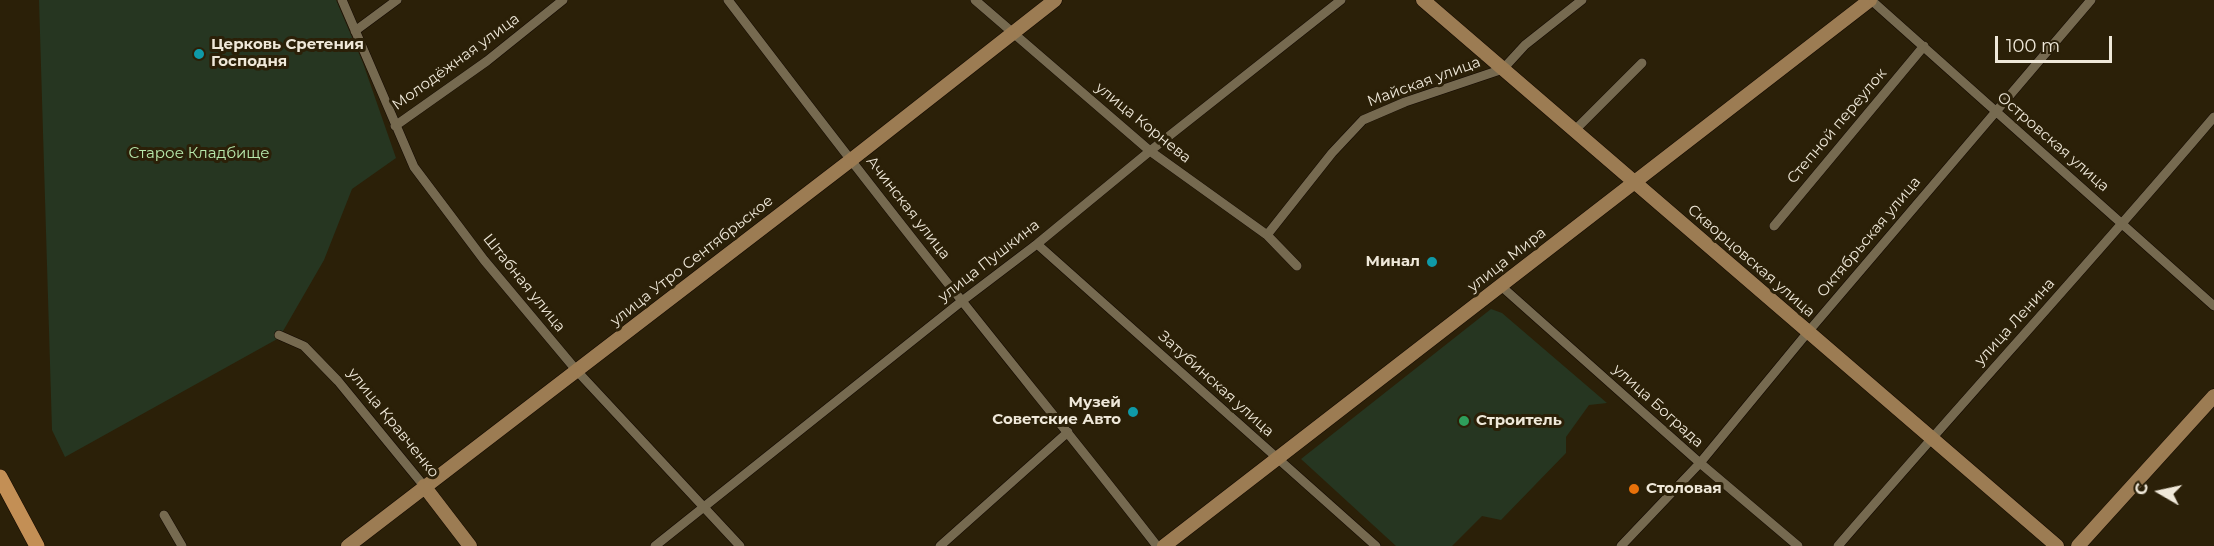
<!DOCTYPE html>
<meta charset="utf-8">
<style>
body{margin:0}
#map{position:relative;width:2214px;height:546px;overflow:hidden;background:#2b2008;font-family:Montserrat,sans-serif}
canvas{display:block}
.north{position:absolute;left:2130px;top:462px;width:60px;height:60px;-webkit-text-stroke:4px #2b2008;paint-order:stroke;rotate:279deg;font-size:16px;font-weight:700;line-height:24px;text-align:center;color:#efe8d9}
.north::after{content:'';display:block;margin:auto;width:21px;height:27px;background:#efe8d9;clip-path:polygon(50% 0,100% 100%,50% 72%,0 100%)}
.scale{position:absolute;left:1995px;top:36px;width:117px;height:27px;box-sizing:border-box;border:3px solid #efe8d9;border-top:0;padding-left:8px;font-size:18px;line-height:21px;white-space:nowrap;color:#efe8d9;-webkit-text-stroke:4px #2b2008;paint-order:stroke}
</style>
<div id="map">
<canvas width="2214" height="546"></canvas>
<div class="north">С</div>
<div class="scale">100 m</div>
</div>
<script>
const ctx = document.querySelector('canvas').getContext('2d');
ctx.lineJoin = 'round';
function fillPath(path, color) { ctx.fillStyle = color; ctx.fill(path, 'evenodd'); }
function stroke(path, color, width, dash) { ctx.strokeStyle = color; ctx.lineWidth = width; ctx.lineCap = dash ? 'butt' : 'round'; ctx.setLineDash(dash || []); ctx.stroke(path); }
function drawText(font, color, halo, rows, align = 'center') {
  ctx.font = font + ' Montserrat,sans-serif'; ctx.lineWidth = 6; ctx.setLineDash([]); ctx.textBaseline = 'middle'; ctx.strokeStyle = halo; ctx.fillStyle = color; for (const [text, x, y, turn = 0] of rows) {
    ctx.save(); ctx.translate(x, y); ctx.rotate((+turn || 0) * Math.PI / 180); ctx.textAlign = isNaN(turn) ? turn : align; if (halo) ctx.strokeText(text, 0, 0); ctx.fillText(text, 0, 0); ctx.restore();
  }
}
const green = new Path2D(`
 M39,0h297l27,63 33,95 -44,31 -28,71 -45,78 -214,119 -13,-27z
 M1491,309l11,4 105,90 -18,2 -23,32v16l-65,67 -19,-4 -30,30h-56l-95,-87z`);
const street = new Path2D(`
 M342,0l72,167 70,93 93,111 163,175
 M728,0c77,101 154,202 234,301 65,82 131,162 195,245
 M975,0l175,151 117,84 30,31
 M1871,0l343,306
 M355,31l42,-31
 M395,126l92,-65 76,-61
 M1574,131l68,-68
 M1774,226l150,-180
 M1267,235l65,-82 31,-33 42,-18 98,-33 22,-24 57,-45
 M1037,244l339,302
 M1501,286l199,177 98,83
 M279,335l25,11 34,35 86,105
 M164,515l18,31
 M655,546l307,-245 75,-57 113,-93 191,-151
 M940,546l128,-114
 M1621,546l79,-83 108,-131 283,-332
 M1838,546c124,-144 253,-284 376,-429`);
const secondary = new Path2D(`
 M1423,0l634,546
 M424,486l46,60
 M348,546l503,-386 204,-160
 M1164,546l706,-546
 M2078,546l136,-150`);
const primary = new Path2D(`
 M0,477l37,69`);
const markers = [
 [199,54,6,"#0f9aa8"],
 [1432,262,6,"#0f9aa8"],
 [1133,412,6,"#0f9aa8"],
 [1464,421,6,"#2e9e5b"],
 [1634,489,6,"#e8710a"]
];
const poiNames = [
 ["Церковь Сретения",211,45],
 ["Господня",211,62],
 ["Минал",1420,262,"right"],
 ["Музей",1121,403,"right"],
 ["Советские Авто",1121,420,"right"],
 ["Строитель",1476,421],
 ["Столовая",1646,489]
];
const streetNames = [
 ["Молодёжная улица",456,62,-36],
 ["Майская улица",1424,82,-20],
 ["улица Корнева",1143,123,39],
 ["Степной переулок",1837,126,-50],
 ["Островская улица",2053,142,41],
 ["Ачинская улица",908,208,52],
 ["Октябрьская улица",1869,237,-50],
 ["улица Мира",1507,260,-38],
 ["улица Утро Сентябрьское",692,261,-38],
 ["улица Пушкина",989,261,-38],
 ["Скворцовская улица",1751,261,41],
 ["Штабная улица",524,283,51],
 ["улица Ленина",2015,322,-48],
 ["Затубинская улица",1216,384,42],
 ["улица Бограда",1658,406,42],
 ["улица Кравченко",393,423,51]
];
const parkNames = [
 ["Старое Кладбище",199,154]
];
fillPath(green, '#263621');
stroke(street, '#130900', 10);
stroke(secondary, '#130900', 15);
stroke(primary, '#130900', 16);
stroke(street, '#766a50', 9);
stroke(secondary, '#9c7c53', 14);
stroke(primary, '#c38f55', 15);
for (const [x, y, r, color] of markers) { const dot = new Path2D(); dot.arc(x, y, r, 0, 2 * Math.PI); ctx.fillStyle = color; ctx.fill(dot); stroke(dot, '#2b2008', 2); }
drawText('bold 15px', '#efe8d9', '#2b2008', poiNames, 'left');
drawText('15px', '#efe8d9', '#2b2008', streetNames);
drawText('15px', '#b8e9ac', '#2b2008', parkNames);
</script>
